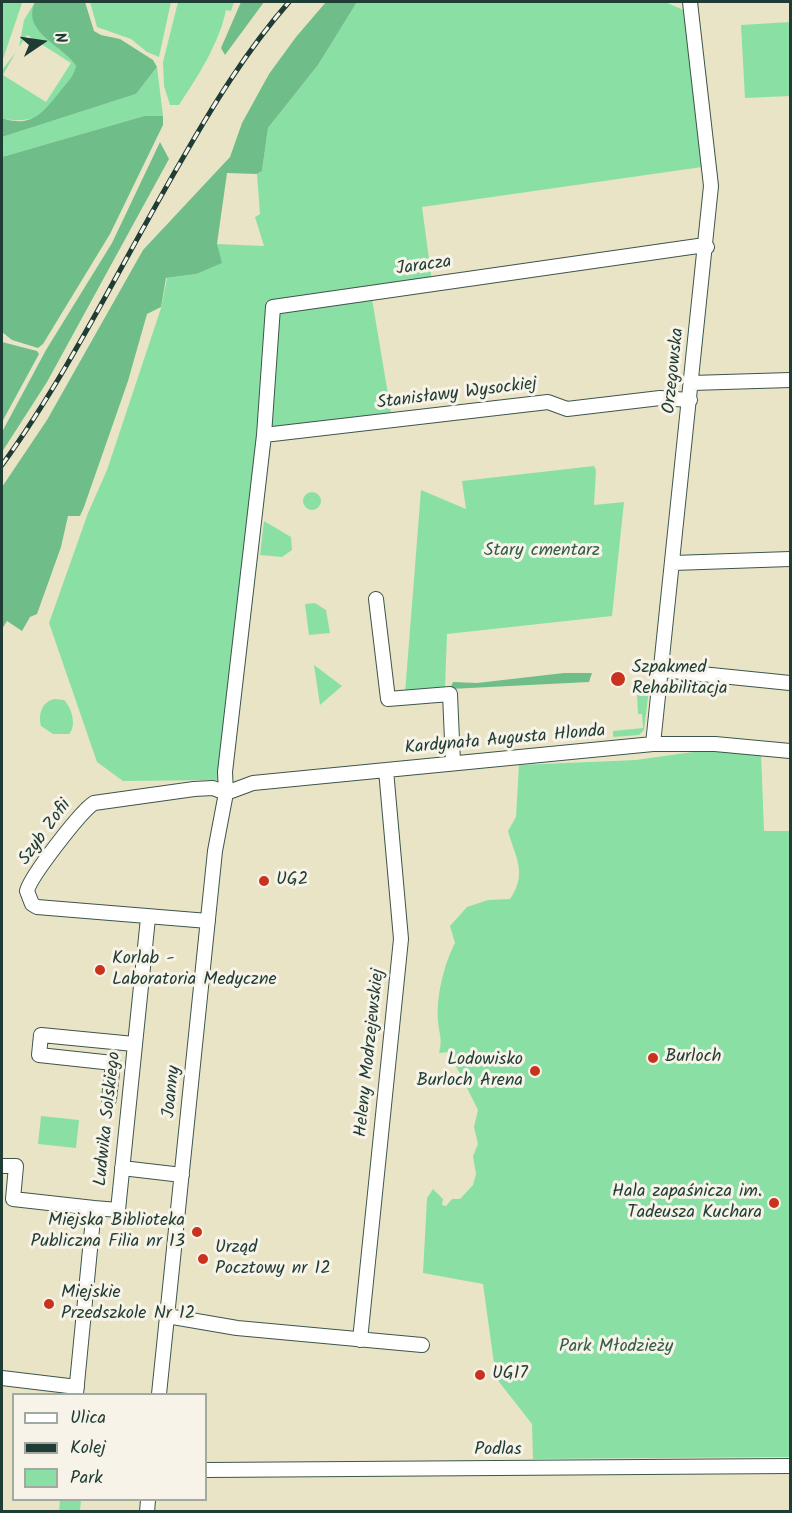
<!DOCTYPE html>
<meta charset="utf-8">
<style>
body{margin:0}
#map{position:relative;width:792px;height:1513px;overflow:hidden;background:#eae4c6;font-family:Kalam,sans-serif}
canvas{display:block}
.frame{position:absolute;inset:0;border:3px solid #1f3d34;pointer-events:none}
.legend{position:absolute;left:12px;top:1393px;width:195px;height:108px;box-sizing:border-box;background:#f7f3e8;border:2px solid #a1aaa0;margin:0;padding:8px 10px;list-style:none;font-size:18px;color:#1f3d34}
.legend li{display:flex;align-items:center;gap:12px;height:30px}
.legend b{width:30px;border:2px solid #a1aaa0}
.north{position:absolute;left:12px;top:12px;width:60px;height:60px;-webkit-text-stroke:4px #f7f3e8;paint-order:stroke;rotate:77deg;font-size:16px;font-weight:700;line-height:24px;text-align:center;color:#1f3d34}
.north::after{content:'';display:block;margin:auto;width:21px;height:27px;background:#1f3d34;clip-path:polygon(50% 0,100% 100%,50% 72%,0 100%)}
</style>
<div id="map">
<canvas width="792" height="1513"></canvas>
<div class="frame"></div>
<ul class="legend">
<li><b style="height:8px;background:#fff"></b>Ulica</li>
<li><b style="height:8px;background:#1f3d34"></b>Kolej</li>
<li><b style="height:16px;background:#8ae0a4"></b>Park</li>
</ul>
<div class="north">N</div>
</div>
<script>
const ctx = document.querySelector('canvas').getContext('2d');
ctx.lineJoin = 'round';
function fillPath(path, color) { ctx.fillStyle = color; ctx.fill(path, 'evenodd'); }
function stroke(path, color, width, dash) { ctx.strokeStyle = color; ctx.lineWidth = width; ctx.lineCap = dash ? 'butt' : 'round'; ctx.setLineDash(dash || []); ctx.stroke(path); }
function drawText(font, color, halo, rows, align = 'center') {
  ctx.font = font + ' Kalam,sans-serif'; ctx.lineWidth = 6; ctx.setLineDash([]); ctx.textBaseline = 'middle'; ctx.strokeStyle = halo; ctx.fillStyle = color; for (const [text, x, y, turn = 0] of rows) {
    ctx.save(); ctx.translate(x, y); ctx.rotate((+turn || 0) * Math.PI / 180); ctx.textAlign = isNaN(turn) ? turn : align; if (halo) ctx.strokeText(text, 0, 0); ctx.fillText(text, 0, 0); ctx.restore();
  }
}
const green = new Path2D(`
 M2,2l20,1 -20,59z
 M35,2c-10,35 25,40 41,64l-2,10 -30,37c-11,8 -30,9 -42,5v-48l14,-18 -13,23 43,27 25,-39 -44,-28 -8,12 5,-27z
 M90,2h81l-12,55 -12,-5 -16,-13 -34,-12z
 M178,2h56l-3,9 -5,-1c-7,34 -28,66 -47,95h-9l-6,-19 -1,-24z
 M357,2h308l21,9 15,116 1,40 -280,40 10,74 -62,6 22,131 -59,2 -76,9 -37,351 -97,1 -26,-19 -48,-139 39,-110 19,-43 54,-162 6,-30 29,-4 21,-30 47,2 -9,-29 5,-3 -3,-40 5,-3 6,-43 50,-63z
 M790,22v74l-45,2 -4,-73z
 M157,67l6,49h-19l-142,41v-20l134,-43z
 M594,466l2,4 -2,35 30,-3 -12,114 -165,18 -2,54 -40,5 16,-203 45,19 -4,-28z
 M303 501a9 9 0 1 1 18 0a9 9 0 1 1-18 0Z
 M264,521l27,16 1,13 -10,7 -22,-2z
 M315,603l11,7 4,23 -21,2 -4,-31z
 M314,665l28,21 -22,19z
 M643,688l6,1 -5,41 -5,5 -26,2v-6l30,-3 -1,-14h-4l-1,-19h5z
 M55,699l9,1c8,8 13,26 5,34h-16l-12,-8c-3,-12 1,-25 14,-27z
 M714,749l47,2 3,80h26v626l-257,2 -1,-35 -36,-46 -13,-94 -60,-11 4,-75 6,-9 10,10 -1,6 4,1 6,-7h8l13,-14 3,-11 -3,-18 5,-12 -4,-17 4,-17 -29,-58 -10,1c4,-15 0,-18 -1,-32 -2,-24 6,-57 17,-78l-5,-17 17,-19 21,-7 22,-1c18,-26 5,-42 -2,-68l8,-14 3,-52 117,-5z
 M41,1116l38,4 -3,28 -38,-4z
 M60,1500h21l-1,11h-21z`);
const forest = new Path2D(`
 M35,2h50l9,29 7,4 19,4 33,21 4,7 -21,27 -134,43v-19c28,10 40,-4 56,-24 7,-10 15,-15 18,-28 -13,-21 -55,-33 -41,-64z
 M241,2h23l-39,53 -4,-7z
 M326,2h31l-39,63 -50,63 -6,43 -5,3 -30,-1 -10,71 5,19 -26,11 -30,4 -5,29 -14,7 -19,67 -44,126 -4,9h-12l-7,31 -24,67 -7,3 -8,14 -15,-10 -5,8v-142l45,-67 96,-170 87,-93 12,-34 27,-49 27,-37z
 M144,116h19v9l-53,109 -67,110 -5,4 -26,-8 -10,-8v-175z
 M160,142l9,17 -122,223 -45,70v-20l44,-82 66,-107z
 M2,342l35,9 2,3 -37,68z
 M564,673h28l-3,9 -139,7 3,-7 24,1z`);
const minor = new Path2D(`
 M692,383l98,-3
 M264,435l284,-33 19,7 93,-11 30,2
 M673,563l117,-4
 M376,599l12,100 62,-5 3,69
 M662,670l128,13
 M653,744l58,-558 -21,-184
 M226,793l27,-10 400,-39h62l75,7
 M208,921l-171,-14 -5,-3 -5,-13c3,-14 54,-80 67,-88l100,-14 19,-1 13,5
 M109,1099l4,-36 -74,-8 2,-20 93,9
 M2,1166h14l-3,33 81,9
 M122,1168l60,7
 M167,1316l70,12 185,17
 M360,1340l41,-401 -15,-169
 M2,1378l75,9
 M76,1394l18,-186 24,2 30,-292
 M159,1394l56,-543 11,-58 -1,-21 39,-337 9,-128 425,-61 9,1
 M206,1470l584,-4
 M147,1512l1,-12`);
const rail = new Path2D(`
 M2,465c68,-94 119,-201 178,-302 32,-56 66,-112 109,-161`);
const markers = [
 [618,679,8,"#c8321e"],
 [264,881,6,"#c8321e"],
 [100,970,6,"#c8321e"],
 [653,1058,6,"#c8321e"],
 [535,1071,6,"#c8321e"],
 [774,1203,6,"#c8321e"],
 [197,1232,6,"#c8321e"],
 [203,1259,6,"#c8321e"],
 [49,1304,6,"#c8321e"],
 [480,1375,6,"#c8321e"]
];
const streetNames = [
 ["Jaracza",424,267,-8],
 ["Orzegowska",675,371,-84],
 ["Stanisławy Wysockiej",457,395,-7],
 ["Kardynała Augusta Hlonda",505,741,-5],
 ["Szyb Zofii",46,833,-54],
 ["Heleny Modrzejewskiej",371,1053,-84],
 ["Joanny",173,1092,-84],
 ["Ludwika Solskiego",109,1119,-84],
 ["Podlas",498,1451]
];
const parkNames = [
 ["Stary cmentarz",542,552],
 ["Park Młodzieży",616,1348]
];
const poiNames = [
 ["Szpakmed",632,669],
 ["Rehabilitacja",632,690],
 ["UG2",276,881],
 ["Korlab -",112,960],
 ["Laboratoria Medyczne",112,981],
 ["Burloch",665,1058],
 ["Lodowisko",523,1061,"right"],
 ["Burloch Arena",523,1082,"right"],
 ["Hala zapaśnicza im.",762,1193,"right"],
 ["Tadeusza Kuchara",762,1214,"right"],
 ["Miejska Biblioteka",185,1222,"right"],
 ["Publiczna Filia nr 13",185,1243,"right"],
 ["Urząd",215,1249],
 ["Pocztowy nr 12",215,1270],
 ["Miejskie",61,1294],
 ["Przedszkole Nr 12",61,1315],
 ["UG17",492,1375]
];
fillPath(green, '#8ae0a4');
fillPath(forest, '#6fbe8a');
stroke(minor, '#3d564a', 16);
stroke(minor, '#fff', 14);
stroke(rail, '#1f3d34', 5);
stroke(rail, '#f7f3e8', 3, [9]);
for (const [x, y, r, color] of markers) { const dot = new Path2D(); dot.arc(x, y, r, 0, 2 * Math.PI); ctx.fillStyle = color; ctx.fill(dot); stroke(dot, '#f7f3e8', 2); }
drawText('18px', '#1f3d34', '#f7f3e8', streetNames);
drawText('18px', '#345e4a', '#f7f3e8', parkNames);
drawText('18px', '#1f3d34', '#f7f3e8', poiNames, 'left');
</script>
